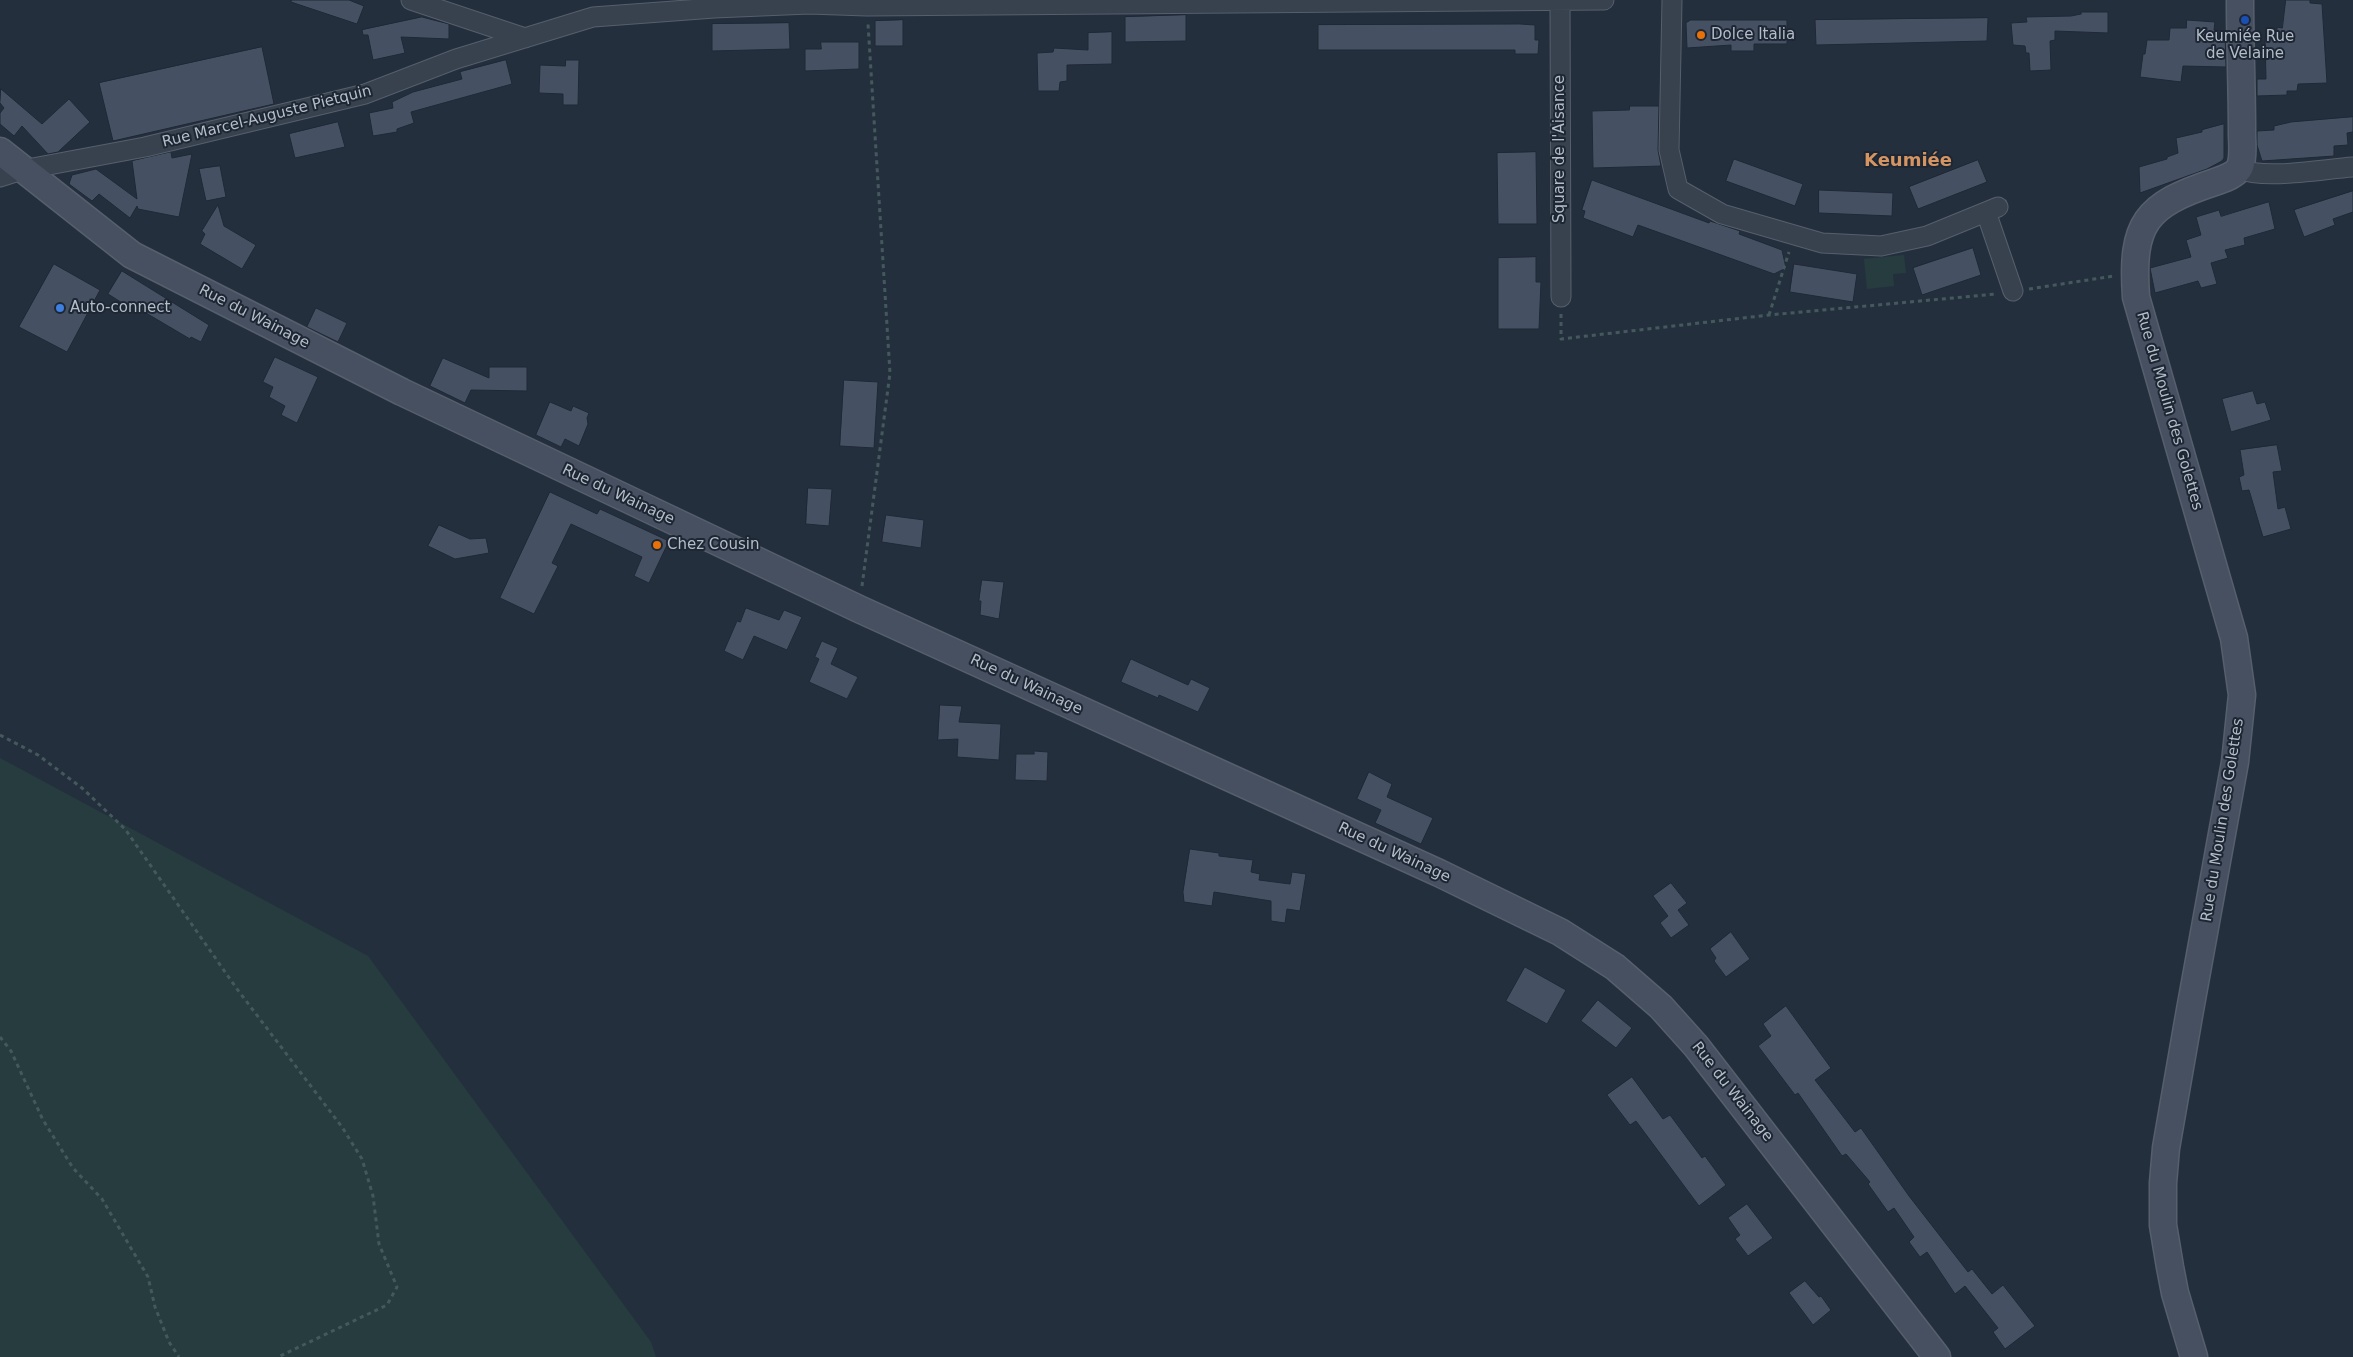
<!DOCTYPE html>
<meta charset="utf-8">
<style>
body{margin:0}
canvas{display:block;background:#242f3e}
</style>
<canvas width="2353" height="1357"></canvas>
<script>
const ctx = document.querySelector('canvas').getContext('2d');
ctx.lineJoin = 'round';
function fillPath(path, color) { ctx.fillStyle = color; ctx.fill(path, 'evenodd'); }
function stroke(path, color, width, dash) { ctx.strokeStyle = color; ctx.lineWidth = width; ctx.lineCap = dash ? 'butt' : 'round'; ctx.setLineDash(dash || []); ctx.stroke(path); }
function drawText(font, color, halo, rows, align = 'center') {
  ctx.font = font + ' "DejaVu Sans",sans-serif'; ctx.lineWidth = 4; ctx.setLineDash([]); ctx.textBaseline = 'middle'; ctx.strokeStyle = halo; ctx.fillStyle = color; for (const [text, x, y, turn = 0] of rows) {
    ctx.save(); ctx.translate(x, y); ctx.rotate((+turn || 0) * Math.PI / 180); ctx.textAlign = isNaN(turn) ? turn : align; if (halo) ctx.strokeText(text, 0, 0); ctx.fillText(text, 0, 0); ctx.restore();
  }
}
const green = new Path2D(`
 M1904,255l2,18 -13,1 1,12 -27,3 -3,-30z
 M0,758l368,198 283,386 5,15h-656z`);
const building = new Path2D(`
 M292,0h57l15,6 -7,18 -66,-22z
 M2286,0h24v3l12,1 5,79 -29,1 -1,7h-10v4l-30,1v-17h9l-1,-42h12v-10l5,1z
 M2081,12h27v21l-53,-2v9l-5,1 1,29 -21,1 -1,-18h-3l-1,-7 -12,-1 -2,-22 16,-1 -1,-5 45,-1 10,-2z
 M1186,15v26l-61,1v-25z
 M422,17l27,7v15l-48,-2 4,16 -32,7 -5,-25h-5l-1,-5z
 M1988,18l-1,23 -171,4 -1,-25z
 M903,20v26h-28v-25z
 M1691,20h96v24h-33v7h-23v-6l-44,3 -1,-25z
 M2187,20l28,2 -1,8 11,1 1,36 -43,-1 -2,16 -41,-5 3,-23h2l2,-14h22l1,-12h16z
 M789,23l1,26 -78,2v-27z
 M1520,24l15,1v15h4l-1,14h-23v-4h-197v-25z
 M1112,32v32l-45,1v16l-7,1 -1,9h-21l-1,-38 16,-1 1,-4 34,2v-17z
 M821,42h38v27l-54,2v-22h16z
 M262,47l12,57 -161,37 -14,-58z
 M506,60l6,24 -101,28 3,11 -17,6v3l-24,4 -4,-23 24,-5 -1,-6 21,-10 49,-13 -2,-7z
 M566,60h13l-1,45h-15v-11l-24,-1 1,-28 25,1z
 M1,89l41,35 27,-25 21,23 -32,30 -10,2 -26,-28 -8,10 -14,-12v-11l4,-5 -4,-5z
 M1630,106h29l-1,44 3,16 -68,2 -1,-57 37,-1z
 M2353,117v15l-6,1 1,12 -14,1v10l-72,5 -5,-16v-14l17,-1v-4l17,-4z
 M338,122l7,25 -50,11 -6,-24z
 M2224,124v34l-2,3 -15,8 -67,24 -1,-26 28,-8v-2l11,-4 -2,-15 26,-6v-2z
 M171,152l1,6 20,-4 -13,63 -41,-8 -1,-3 -7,12 -31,-24 -7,7 -23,-17 3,-9 24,-6 41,30 -5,-38z
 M1536,152l1,72h-39l-1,-71z
 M1734,159l69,25 -8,22 -69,-25z
 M1978,160l9,22 -69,27 -9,-22z
 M220,166l6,31 -20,4 -7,-32z
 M1592,180l117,43 1,-2 30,10 -1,3 43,16 4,18 -12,6 -136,-49 -5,12 -50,-19 2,-7 -3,-1z
 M1819,190l74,3 -1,23 -73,-3z
 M2353,191v21l-20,7 2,6 -31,12 -10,-27z
 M2269,202l6,27 -31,9 1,7 -20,5 3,8 -17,5 6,21 -16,4 -3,-7 -43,12 -5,-25 41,-11 -5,-17 15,-5 -5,-18 23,-7 2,6z
 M218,205l6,21 32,19 -14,24 -42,-25 5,-10 -3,-3z
 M1973,248l8,27 -59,20 -9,-27z
 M1536,257v25h5l-2,47h-41v-71z
 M54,264l46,26 -33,62 -48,-25z
 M1794,264l63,10 -4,28 -63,-10z
 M122,271l87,54 -8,17 -10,-5 -1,2 -61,-36 -2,3 -19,-12z
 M316,308l31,15 -9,19 -31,-15z
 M275,357l43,20 -21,46 -16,-8 4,-9 -16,-9 4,-10 -10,-5z
 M443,358l46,20v-11h38v24l-56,-1 -6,13 -35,-17z
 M844,380l34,2 -4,66 -34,-2z
 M2253,391l4,13 8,-2 6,18 -40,12 -9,-33z
 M550,402l21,9 2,-5 16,7 -2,5 1,6 -9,22 -14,-7 -4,8 -25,-12z
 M2277,445l5,26 -9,1 5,37 7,-2 6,22 -28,8 -14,-47 -7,1 -3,-14 5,-2 -4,-25z
 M808,488l24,1 -3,37 -23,-2z
 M550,492l47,22 3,-5 69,32 -20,42 -15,-7 8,-19 -71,-33 -19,39 6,3 -24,48 -34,-16z
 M886,515l38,5 -3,28 -39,-6z
 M439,525l31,14 16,-1 3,15 -34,6 -27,-13z
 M982,580l22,2 -5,37 -19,-4 1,-14h-2z
 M746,608l33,12 5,-10 18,7 -15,33 -33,-14 -11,24 -19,-9 13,-30 3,1z
 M822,641l16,7 -7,16 27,13 -11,22 -38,-17 10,-23 -4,-2z
 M1131,659l57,26 3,-6 19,9 -12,24 -39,-17 -1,3 -37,-16z
 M940,705l22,1 -3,16 42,2 -2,36 -42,-3 1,-18 -20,1z
 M1034,751l14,1 -1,29 -32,-1 1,-26h18z
 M1369,772l23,12 -5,13 46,21 -12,26 -46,-21 6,-13 -24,-11z
 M1190,849l29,4v3l34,4 -2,12 9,2 -1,6 31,4 2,-12 14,2 -6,37 -13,-2 -2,14 -14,-2v-20l-57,-9 -2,14 -28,-4 -1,-10z
 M1671,883l16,20 -9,7 11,15 -18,13 -11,-15 8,-7 -15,-20z
 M1731,932l19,27 -24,18 -12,-16 2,-3 -6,-9z
 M1525,967l41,23 -19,34 -41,-23z
 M1598,1000l34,28 -16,20 -35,-27z
 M1786,1006l45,62 -16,12 40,52 6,-4 48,68 59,76 4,-3 20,25 11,-9 32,41 -30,23 -12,-17 5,-4 -33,-42 -10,8 -28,-42 -7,5 -11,-15 5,-5 -20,-29 -6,4 -20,-28 2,-2 -24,-28 -4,2 -44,-63 -3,2 -37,-49 13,-10 -8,-12z
 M1632,1077l31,42 7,-4 32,43 3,-2 21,29 -27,21 -63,-85 -6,4 -23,-30z
 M1747,1204l26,34 -25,18 -13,-17 5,-4 -12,-17z
 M1805,1281l14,16 2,-1 10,14 -18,15 -24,-32z`);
const path = new Path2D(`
 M2029,289l85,-13
 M1561,314v25l208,-24 227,-21
 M1769,315l20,-63
 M862,586l28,-213 -22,-349
 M0,735l38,20 44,33 43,41 112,160 105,138 20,32 11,37 6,48 18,43 -10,18 -109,52
 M0,1037l11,14 32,69 30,48 29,31 46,78 7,30 14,35 10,15`);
const street = new Path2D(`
 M411,0l114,38
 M1672,0l-3,150 9,39 44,25 100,29 59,3 46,-10 71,-29
 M1560,2l1,295
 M2239,169c27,11 84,0 114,-2
 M0,177l22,-7 123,-23 220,-53 91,-35 137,-42 121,-9 95,-4 58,2 737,-6
 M1986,212l27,79`);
const secondary = new Path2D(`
 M0,151l132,104 270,137 457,217 580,264 121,59 55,35 46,40 35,39 241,311
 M2194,1357l-19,-64 -5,-26 -7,-42v-42l3,-35 24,-138 45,-248 7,-67 -8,-57 -98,-341c-5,-74 9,-92 79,-115 8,-3 21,-7 25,-15 4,-10 2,-24 2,-34 0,-45 -2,-89 -2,-133`);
const markers = [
 [2245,20,5,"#1a4fb4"],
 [1701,35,5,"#e8710a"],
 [60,308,5,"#3f7fe0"],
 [657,545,5,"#e8710a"]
];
const poiNames = [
 ["Dolce Italia",1711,35],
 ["Keumiée Rue",2245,37,"center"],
 ["de Velaine",2245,54,"center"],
 ["Auto-connect",70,308],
 ["Chez Cousin",667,545]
];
const streetNames = [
 ["Rue Marcel-Auguste Pietquin",267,117,-14],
 ["Square de l'Aisance",1560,149,-90],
 ["Rue du Wainage",254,317,27],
 ["Rue du Moulin des Golettes",2169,411,74],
 ["Rue du Wainage",618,495,25],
 ["Rue du Wainage",1026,685,25],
 ["Rue du Moulin des Golettes",2223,820,-81],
 ["Rue du Wainage",1394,853,25],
 ["Rue du Wainage",1732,1092,52]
];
const quarterNames = [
 ["Keumiée",1908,161]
];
fillPath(green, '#263c3f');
fillPath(building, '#455162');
stroke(building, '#1f2835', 1);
stroke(street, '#565f6c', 21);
stroke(secondary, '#565f6c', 29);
stroke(path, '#44595c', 3, [4, 4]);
stroke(street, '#38414e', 19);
stroke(secondary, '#465061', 26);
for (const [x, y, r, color] of markers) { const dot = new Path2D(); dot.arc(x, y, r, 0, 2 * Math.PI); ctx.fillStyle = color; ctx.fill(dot); stroke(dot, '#1d2633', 2); }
drawText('15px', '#b4bcc9', '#1d2633', poiNames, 'left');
drawText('15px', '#b4bcc9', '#1d2633', streetNames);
drawText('bold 18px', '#d59563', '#1d2633', quarterNames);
</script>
